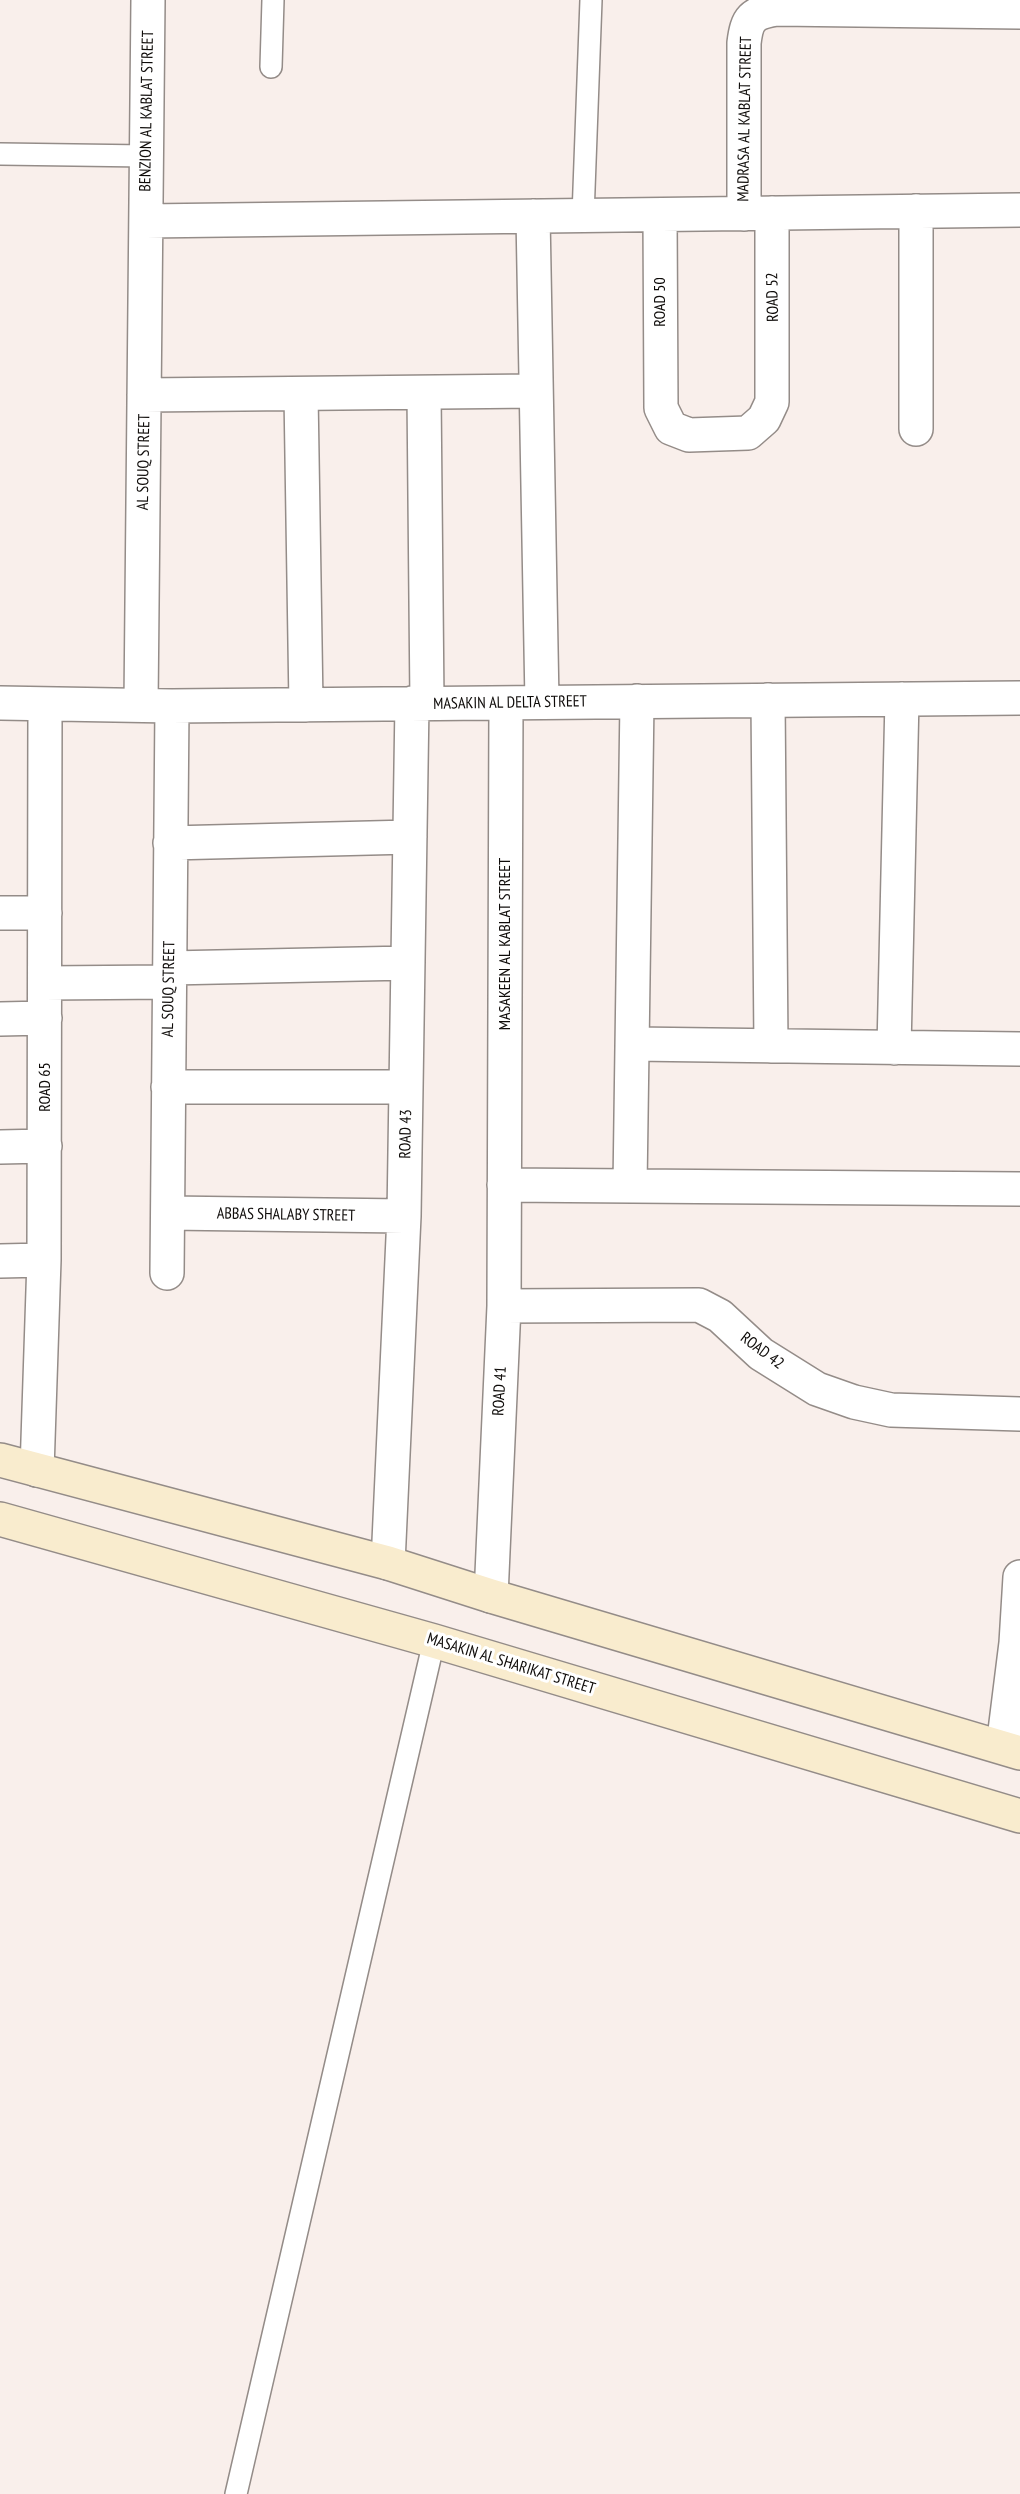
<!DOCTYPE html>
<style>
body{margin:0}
canvas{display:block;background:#f9efeb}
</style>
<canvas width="1020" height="2494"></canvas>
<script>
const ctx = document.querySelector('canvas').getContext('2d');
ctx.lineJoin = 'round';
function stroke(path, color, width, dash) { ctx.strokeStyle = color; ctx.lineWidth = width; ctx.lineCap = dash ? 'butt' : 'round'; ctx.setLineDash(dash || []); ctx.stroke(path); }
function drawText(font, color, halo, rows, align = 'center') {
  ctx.font = font + ' "PT Sans Narrow",sans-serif'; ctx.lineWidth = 6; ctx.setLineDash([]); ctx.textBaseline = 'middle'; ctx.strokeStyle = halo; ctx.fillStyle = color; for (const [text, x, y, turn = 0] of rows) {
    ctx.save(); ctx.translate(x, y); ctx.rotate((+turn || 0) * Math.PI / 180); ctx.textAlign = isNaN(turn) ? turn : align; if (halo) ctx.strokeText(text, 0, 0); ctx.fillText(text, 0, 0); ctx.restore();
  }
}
const lane = new Path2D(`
 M271,67l2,-67
 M0,154l147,2
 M583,216l8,-216
 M236,2494l198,-853`);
const street = new Path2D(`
 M744,214v-171c3,-25 8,-30 33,-34l243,3
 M660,215l1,193 10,20 18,7 59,-2 16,-14 8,-17v-189
 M533,216l9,486
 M146,221l874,-11
 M424,393l3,311
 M301,394l5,311
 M144,395l392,-4
 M916,429v-218
 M768,700l3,346
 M0,703l172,3 848,-8
 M141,704l7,-704
 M170,843l240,-6
 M0,913h45
 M170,968l238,-5
 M45,983l124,-1
 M0,1019l45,-1
 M633,1044l387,5
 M894,1048l8,-349
 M168,1087h238
 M0,1147l45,-1
 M504,1185l516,4
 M630,1186l7,-485
 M168,1213l236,3
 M0,1261l44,-1
 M167,1273l5,-567
 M504,1306l195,-1 21,11 41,38 56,35 37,13 37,8 129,4
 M37,1470l7,-210 1,-556
 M388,1563l16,-347 8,-513
 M491,1596l13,-290 2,-603
 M1003,1747l13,-104 4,-66`);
const secondary = new Path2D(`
 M0,1460l388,103 103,33 529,157
 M0,1519l434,122 586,175`);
const streetNames = [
 ["BENZION AL KABLAT STREET",147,111,-89],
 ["MADRASA AL KABLAT STREET",745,119,-89],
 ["ROAD 52",773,297,-91],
 ["ROAD 50",660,302,-90],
 ["AL SOUQ STREET",144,462,-89],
 ["MASAKIN AL DELTA STREET",510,703,-1],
 ["MASAKEEN AL KABLAT STREET",505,944,-90],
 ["AL SOUQ STREET",169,989,-89],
 ["ROAD 65",45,1087,-90],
 ["ROAD 43",406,1134,-89],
 ["ABBAS SHALABY STREET",286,1215,1],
 ["ROAD 42",762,1351,37],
 ["ROAD 41",500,1391,-87],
 ["MASAKIN AL SHARIKAT STREET",511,1664,17]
];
stroke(lane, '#948c88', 24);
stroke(street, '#948c88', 36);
stroke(secondary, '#948c88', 36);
stroke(lane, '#fff', 21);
stroke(street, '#fff', 33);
stroke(secondary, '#f9ecce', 33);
drawText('16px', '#0e0b09', '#fff', streetNames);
</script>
